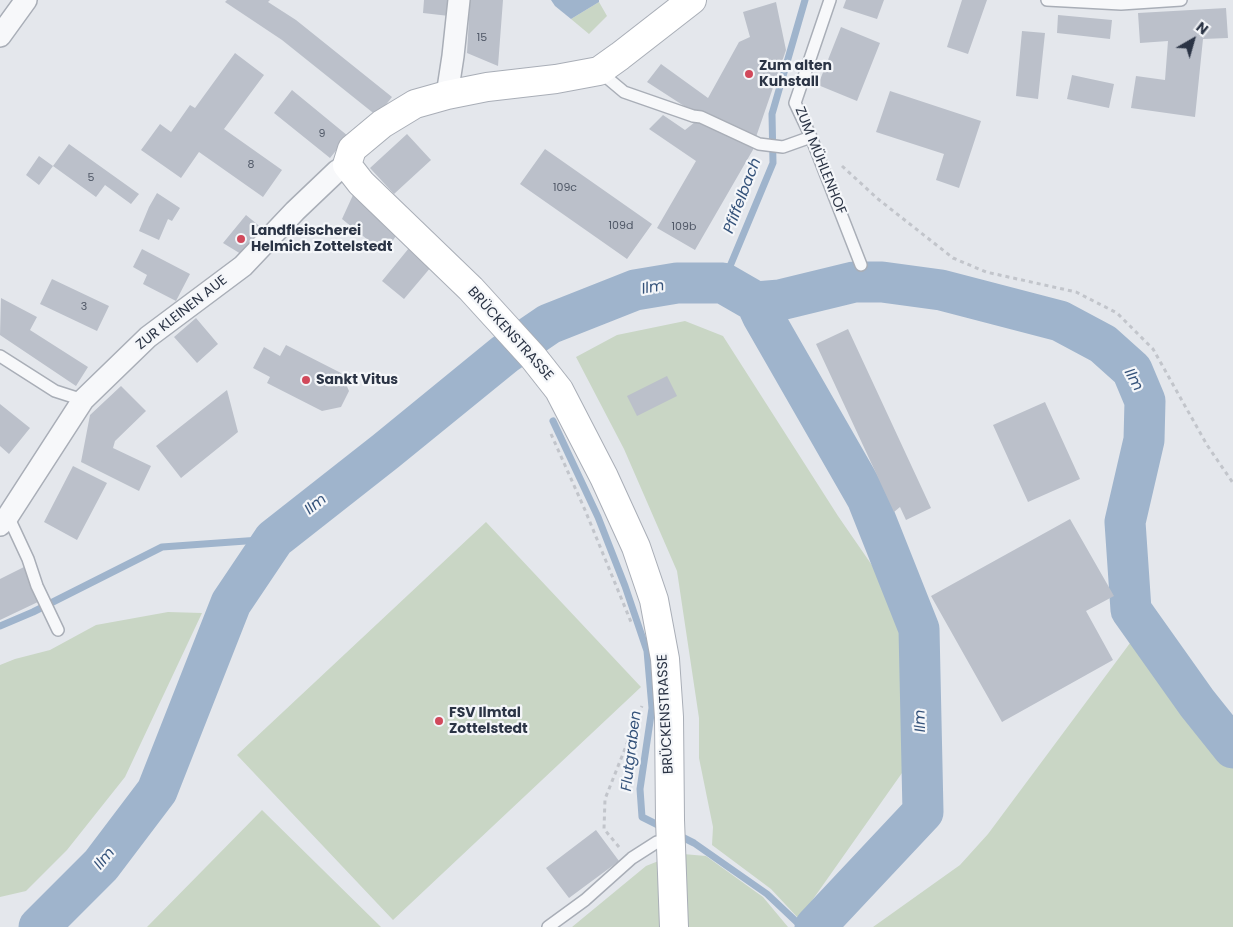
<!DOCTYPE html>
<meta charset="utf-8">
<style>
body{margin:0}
#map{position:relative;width:1233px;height:927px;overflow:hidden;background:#e4e7ec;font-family:Poppins,sans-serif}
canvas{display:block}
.north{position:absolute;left:1168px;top:15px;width:50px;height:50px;-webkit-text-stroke:4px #f4f6f9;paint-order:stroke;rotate:38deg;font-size:14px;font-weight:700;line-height:20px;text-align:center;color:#2b3445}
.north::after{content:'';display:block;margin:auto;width:18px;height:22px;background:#2b3445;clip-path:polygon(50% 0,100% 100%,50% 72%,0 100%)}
</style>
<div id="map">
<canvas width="1233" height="927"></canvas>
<div class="north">N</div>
</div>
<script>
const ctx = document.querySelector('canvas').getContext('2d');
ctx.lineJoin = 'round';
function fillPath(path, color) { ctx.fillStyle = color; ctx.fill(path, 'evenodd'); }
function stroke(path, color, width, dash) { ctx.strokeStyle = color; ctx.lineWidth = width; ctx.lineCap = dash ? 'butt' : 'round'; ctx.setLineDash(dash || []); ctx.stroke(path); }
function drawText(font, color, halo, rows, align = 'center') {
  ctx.font = font + ' Poppins,sans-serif'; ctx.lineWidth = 4.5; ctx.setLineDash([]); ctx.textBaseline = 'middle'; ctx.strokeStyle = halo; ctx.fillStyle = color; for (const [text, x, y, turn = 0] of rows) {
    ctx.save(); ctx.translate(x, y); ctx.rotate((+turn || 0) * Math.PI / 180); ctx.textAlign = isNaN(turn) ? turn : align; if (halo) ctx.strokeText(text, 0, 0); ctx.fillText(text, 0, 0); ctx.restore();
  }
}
const green = new Path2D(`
 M599,2l8,14 -18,18 -18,-15z
 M685,321l38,15 115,180 78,113 5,117 -122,173 -28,-30 -59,-44 1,-18 -14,-69v-40l-22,-147 -53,-122 -48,-92 41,-22z
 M486,522l155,165 -248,233 -156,-165z
 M168,612l34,1 -77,164 -58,73 -41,41 -26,6v-232l15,-6 35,-9 46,-25z
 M1139,631l54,74 40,51v171h-360l87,-62 28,-31z
 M262,810l119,117h-234z
 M683,854l23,2 57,41 25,30h-106z
 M666,858l-5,69h-89l74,-61z`);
const water = new Path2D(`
 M551,0h48v2l-28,17 -16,-13z`);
const stream = new Path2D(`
 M723,283l50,-120 -1,-49 33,-114
 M553,421l45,96 27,69 22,65 5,57 -12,81 2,28 22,11
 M0,626l33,-14 129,-65 112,-8
 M676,834l18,9 73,51 35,33`);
const river = new Path2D(`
 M756,302l24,-2 74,-18h28l59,8 119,31 43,23 29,26 13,31 -1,39 -19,82 6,88 66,93 36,45
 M39,927l62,-62 56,-74 74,-188 43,-64 112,-88 119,-97 44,-30 86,-34 42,-7h46l33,19 6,13 105,183 52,131 4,183 -108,115`);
const building = new Path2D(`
 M227,0h43l-2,2 28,18 96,77 -15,19 -95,-76 -57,-38z
 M424,0h27l-2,16 -26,-3z
 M470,0h33l-5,66 -31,-13z
 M846,0h38l-7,19 -34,-11z
 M962,0h25l-19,54 -21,-7z
 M776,2l10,48 -30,87 -58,-22 -51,-33 14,-18 47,34 31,-56 11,-5 -7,-25z
 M1226,8l2,30 -25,1 -8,78 -64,-9 5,-32 29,4 3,-39 -28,2 -2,-30z
 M1058,15l54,5 -2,19 -53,-6z
 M841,27l39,16 -23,58 -39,-16z
 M1022,31l23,2 -7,66 -22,-3z
 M235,53l29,22 -40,54 58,41 -19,27 -64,-45 -18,26 -40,-28 19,-26 11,8 19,-27 5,3z
 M1072,75l42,9 -5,24 -42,-9z
 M292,90l56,46 -18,22 -56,-45z
 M890,91l91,30 -22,67 -23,-8 8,-26 -68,-22z
 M663,115l22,15 15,-12 54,30 -59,102 -38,-22 39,-67 -47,-32z
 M407,134l24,26 -37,34 -24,-26z
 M69,144l70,50 -8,10 -26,-19 -9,12 -43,-31z
 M545,149l107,75 -25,35 -107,-75z
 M39,156l14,10 -14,19 -13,-10z
 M157,193l23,15 -8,13 -4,-2 -9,21 -20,-9 10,-24z
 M353,195l43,41 -12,17 -42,-34z
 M246,215l17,14 -22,25 -18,-11z
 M409,248l22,19 -27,32 -22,-18z
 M142,249l48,25 -14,27 -33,-17 4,-9 -14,-8z
 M52,279l57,27 -12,25 -57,-27z
 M1,298l36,19 -7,13 58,37 -12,19 -76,-51z
 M196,318l22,26 -21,19 -23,-26z
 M848,329l83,179 -25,12 -6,-13 -6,5 -78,-168z
 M286,345l55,28 8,18 -8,16 -19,4 -55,-28 3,-6 -17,-9 11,-21 16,9z
 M667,376l10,20 -40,20 -10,-20z
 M121,386l25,25 -31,30 -2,7 38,18 -12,25 -58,-29 9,-47z
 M227,390l11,42 -57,46 -25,-32z
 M1045,402l35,77 -52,23 -35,-77z
 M0,404l30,24 -21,26 -9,-8z
 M73,466l34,17 -30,57 -33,-18z
 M1070,519l44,77 -28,15 27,49 -111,62 -71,-126z
 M24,567l16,34 -40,19v-41z
 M596,830l23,31 -50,37 -23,-30z`);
const path = new Path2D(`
 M842,166l36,33 75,59 33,14 90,20 41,21 36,36 54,96 26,38
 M551,434l34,76 46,112
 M619,847l-15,-18 1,-30 37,-93`);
const lane = new Path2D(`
 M830,0l-35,103 16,34 50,128
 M1047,0l74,4 60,-4
 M599,71l25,21 69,24 8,1 58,27 24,3 28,-10
 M0,356l55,35 28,9
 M8,516l20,43 9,27 21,44
 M548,927l37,-27 47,-42 25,-16 14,-1`);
const street = new Path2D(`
 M0,36l26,-36
 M447,95l6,-39 6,-56
 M0,525l8,-9 75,-116 65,-63 95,-71 52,-55 42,-40 10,-6`);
const secondary = new Path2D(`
 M674,927l-4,-107 -1,-103 -4,-58 -11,-59 -18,-53 -32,-70 -45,-87 -26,-33 -62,-68 -110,-106 -14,-18 5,-16 30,-25 33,-20 32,-9 40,-8 69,-8 43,-8 21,-15 72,-56`);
const markers = [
 [749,74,5,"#d1495b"],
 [241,239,5,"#d1495b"],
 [306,380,5,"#d1495b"],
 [439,721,5,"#d1495b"]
];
const numberNames = [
 ["15",482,38],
 ["9",322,134],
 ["8",251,165],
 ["5",91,178],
 ["109c",565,188],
 ["109d",621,226],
 ["109b",684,227],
 ["3",84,307]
];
const poiNames = [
 ["Zum alten",759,66],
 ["Kuhstall",759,82],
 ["Landfleischerei",251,231],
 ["Helmich Zottelstedt",251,247],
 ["Sankt Vitus",316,380],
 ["FSV Ilmtal",449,713],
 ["Zottelstedt",449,729]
];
const streetNames = [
 ["ZUM MÜHLENHOF",820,161,68],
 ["ZUR KLEINEN AUE",182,313,-38],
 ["BRÜCKENSTRASSE",510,334,48],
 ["BRÜCKENSTRASSE",666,714,-93]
];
const waterNames = [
 ["Pfiffelbach",743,196,-69],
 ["Ilm",653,288,-10],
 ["Ilm",1133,380,61],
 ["Ilm",316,505,-39],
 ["Ilm",921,721,-91],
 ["Flutgraben",632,751,-83],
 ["Ilm",105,859,-50]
];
fillPath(green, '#c9d6c5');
fillPath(water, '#9fb4cc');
stroke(stream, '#9fb4cc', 7);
stroke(river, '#9fb4cc', 41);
fillPath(building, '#bbc0ca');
stroke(lane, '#a9aeb7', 14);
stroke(street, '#a9aeb7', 24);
stroke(secondary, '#a9aeb7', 30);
stroke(path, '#c2c5cb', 3, [4, 4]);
stroke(lane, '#f7f8fa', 11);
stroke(street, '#f7f8fa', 21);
stroke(secondary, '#fff', 28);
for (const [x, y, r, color] of markers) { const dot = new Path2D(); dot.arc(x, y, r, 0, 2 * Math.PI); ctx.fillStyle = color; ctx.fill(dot); stroke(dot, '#f4f6f9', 2); }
drawText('11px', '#4f5766', null, numberNames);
drawText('bold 14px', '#2b3445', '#f4f6f9', poiNames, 'left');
drawText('14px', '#2b3445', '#f4f6f9', streetNames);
drawText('italic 15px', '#34527a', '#f4f6f9', waterNames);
</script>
